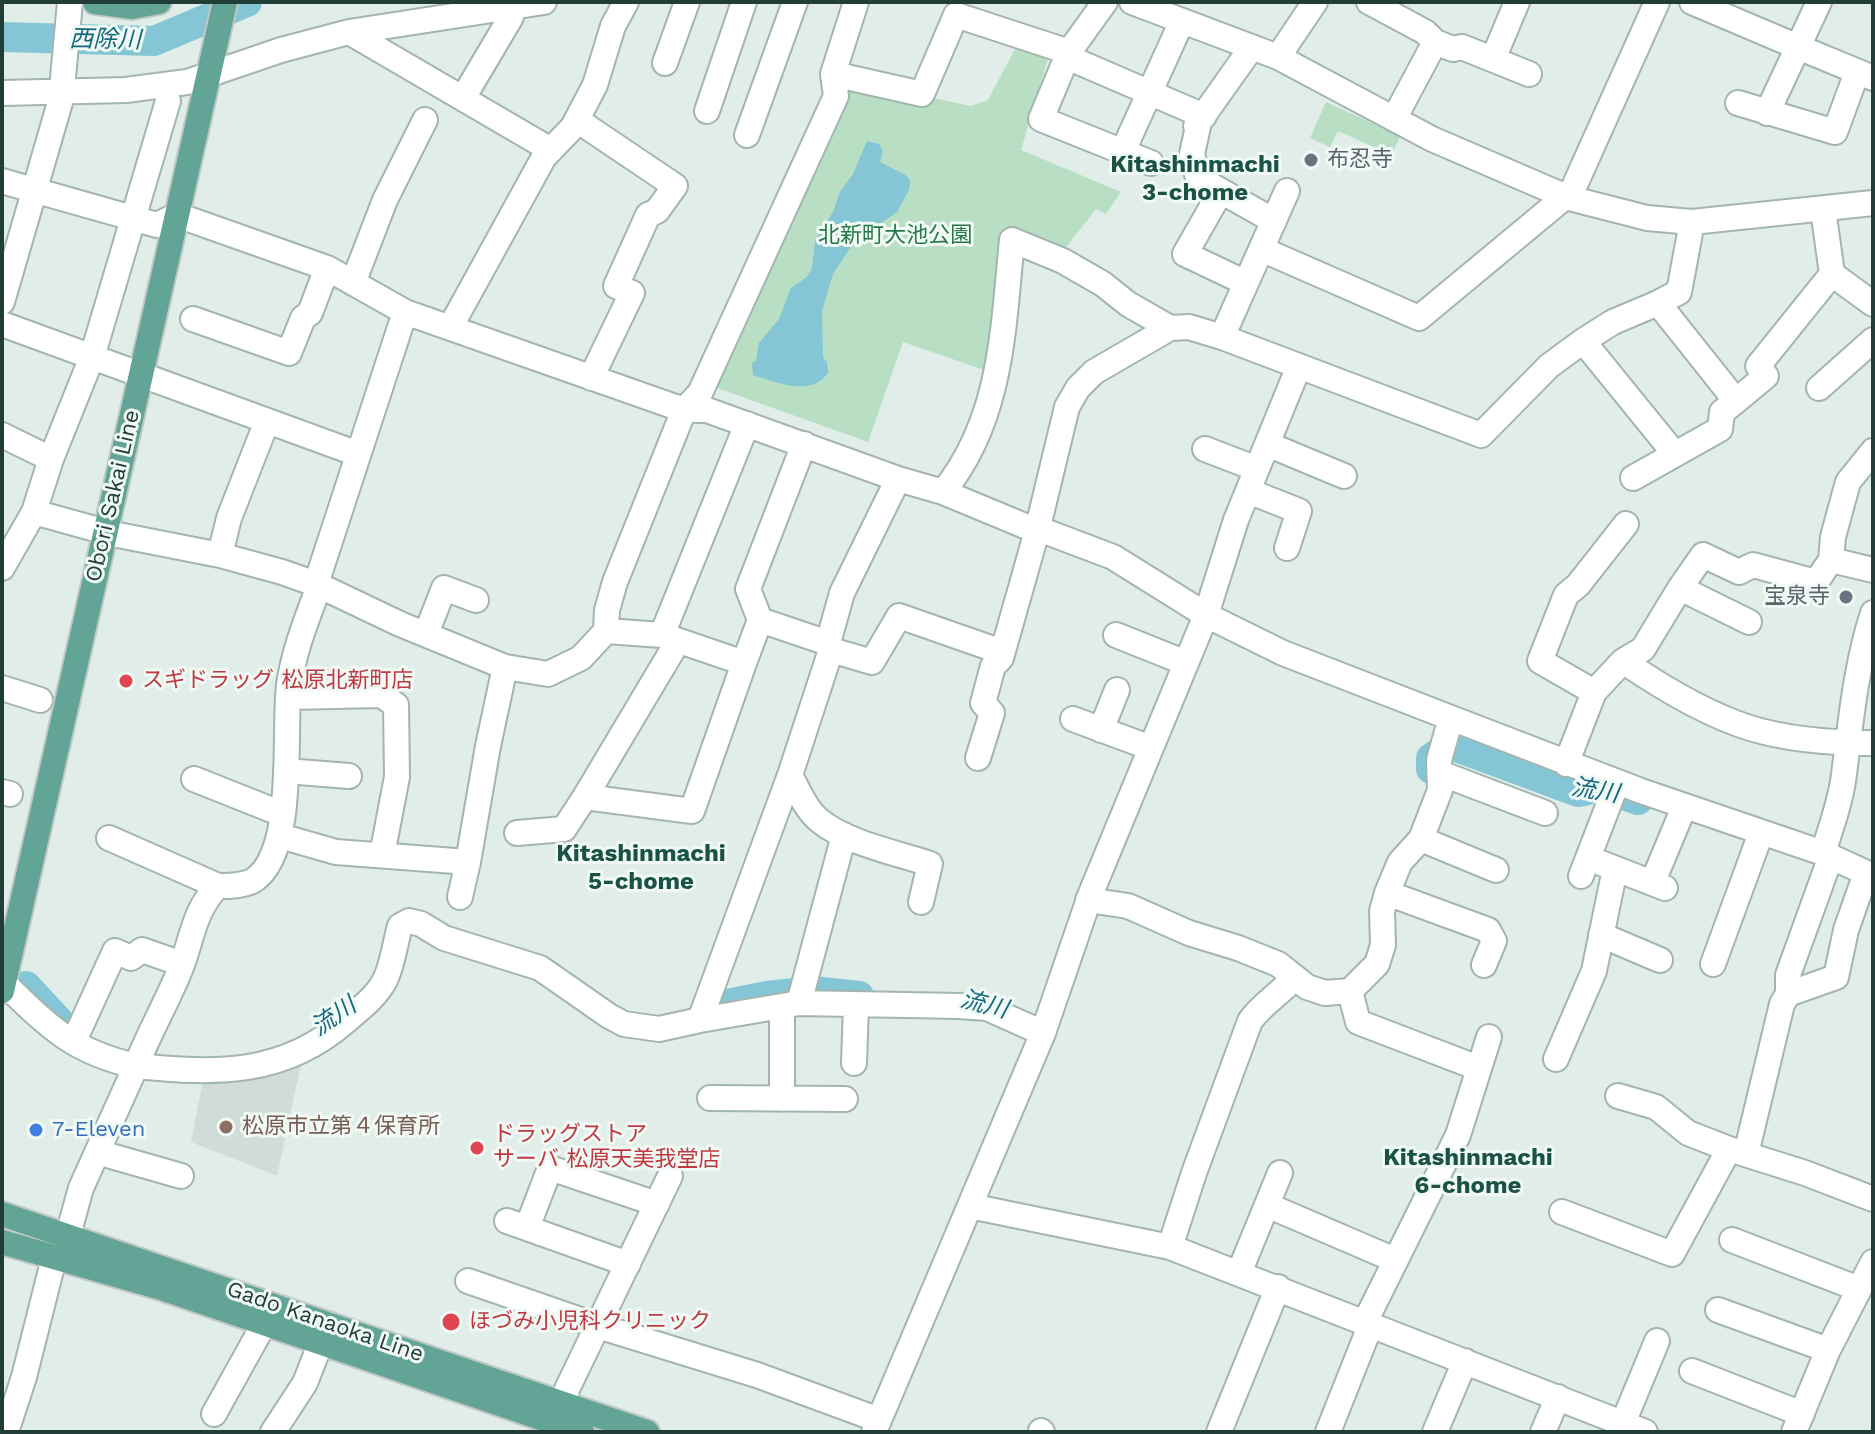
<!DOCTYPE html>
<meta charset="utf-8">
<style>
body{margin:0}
#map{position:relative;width:1875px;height:1434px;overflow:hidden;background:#e1ede8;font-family:"Work Sans",sans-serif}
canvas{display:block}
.frame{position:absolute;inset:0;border:4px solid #203e37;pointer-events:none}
</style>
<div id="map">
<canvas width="1875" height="1434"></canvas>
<div class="frame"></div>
</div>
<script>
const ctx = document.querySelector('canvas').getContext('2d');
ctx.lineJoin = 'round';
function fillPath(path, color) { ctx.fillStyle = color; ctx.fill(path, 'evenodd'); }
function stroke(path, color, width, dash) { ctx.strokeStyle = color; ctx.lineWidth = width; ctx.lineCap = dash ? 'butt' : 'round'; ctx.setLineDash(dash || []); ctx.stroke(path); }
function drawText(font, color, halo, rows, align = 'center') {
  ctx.font = font + ' "Work Sans","Noto Sans JP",sans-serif'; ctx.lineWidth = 6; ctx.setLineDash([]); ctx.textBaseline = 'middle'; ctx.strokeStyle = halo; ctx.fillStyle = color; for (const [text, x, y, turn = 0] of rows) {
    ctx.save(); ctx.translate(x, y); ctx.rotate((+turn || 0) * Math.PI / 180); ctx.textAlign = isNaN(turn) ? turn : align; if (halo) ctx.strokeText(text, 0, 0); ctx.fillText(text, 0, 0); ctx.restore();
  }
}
const built = new Path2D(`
 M301,1064l-24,112 -86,-34 13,-67z`);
const green = new Path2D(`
 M1017,45l33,7 -29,98 100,42 -15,22 -10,-5 -33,42 -59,-21 -17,141 -84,-29 -35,100 -159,-57 135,-293 8,-4 72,19 9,-9 38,8 17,-6z
 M1326,102l74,34 -8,19 -54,-24 -8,16 -20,-9z`);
const water = new Path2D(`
 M867,141l12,3 4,7 -3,11 27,14 3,5 -1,9 -12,22 -33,23 -14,13 -17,26 -11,37 1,47 4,4 1,11c-19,25 -51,9 -75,2l-1,-12 4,-2 3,-18 20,-24 12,-31 16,-11 5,-9 3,-27 18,-29 7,-20 13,-18z`);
const river = new Path2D(`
 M2,37l152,4 93,-39
 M1431,769v-11l20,-13 127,47 23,-5 37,13
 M26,986l40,43
 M717,1006l50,-10 46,-5 46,5`);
const minor = new Path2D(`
 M1105,2l-36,50 -28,67 110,44
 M1132,2l146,55 154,82 137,59 88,-196
 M1369,2l56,30 10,10 18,7 9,-2 67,27
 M1692,2l106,45 -31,66
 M1819,2l-21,45 75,31
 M349,32l202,118
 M1067,57l137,59
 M1278,57l37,-55
 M1493,59l24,-57
 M665,63l22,-61
 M833,74l89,20 34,-79 113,37
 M2,93l124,-3 61,-8 94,-32 68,-18 195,-30
 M463,98l48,-81 -1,-11
 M1738,103l97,29 22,-60
 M707,111l37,-109
 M1394,119l41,-77
 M577,120l98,66 -18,25 -9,4 -32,71 16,7 -41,85
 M1199,122l-7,32 6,24 76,43
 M1196,126l56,-79
 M747,135l48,-133
 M1123,151l59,-130
 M2,181l155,44 20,-10 150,53 78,44 279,98 -69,172 -8,28 -1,21 56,4 82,28 16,-43 68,23
 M1221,191l-36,63 61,29
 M1569,198l78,20 45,4
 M1261,249l158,69 147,-122
 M1832,274l41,30
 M353,283l32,-83 40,-80
 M2,302l59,-203 9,-97
 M193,319l96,34 14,-35 7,-5 17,-45
 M2,324l356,130
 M451,326l93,-169 29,-30 22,-42 18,-59 13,-24
 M1222,337l65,-146
 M1583,341l30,-19 45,-19
 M1299,366l-63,154 -30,95 77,38 168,65
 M1819,388l54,-48
 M1736,401l30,-25 -8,-10 74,-92 -9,-65
 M684,410l16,-17 136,-297 -3,-22 23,-72
 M684,410h23l191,69
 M2,435l49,24 -17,53
 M1267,444l77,32
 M1205,449l52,20
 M51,459l41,-102 76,-256
 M1633,478l87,-49 2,-17 14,-11 -78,-98 21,-11 13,-70 181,-19
 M1248,491l51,20 -12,37
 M943,492c59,-73 60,-162 69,-252l51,21 40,23 25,20 42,24
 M1039,529l74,28 93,58 -115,278 -48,140
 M220,555l9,-37 38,-97
 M1831,560l2,-23 15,-55 25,-31
 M2,568l32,-56 79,22 107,21 62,17 34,12 84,40 105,43 43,7 33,-16 25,-27
 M316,584l89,-272
 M319,586c-12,33 -25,64 -30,99 -6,47 8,166 -35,195 -10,6 -24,6 -36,6 -24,23 -26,54 -38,84 -13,32 -31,63 -44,96 80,8 148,10 211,-46 13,-11 30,-24 38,-40 8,-16 10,-37 15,-54l9,-5 12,3 23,14 96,30 69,48 15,8 35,5 41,-9
 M1680,588l69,34
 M760,620l-12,-31 56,-145
 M426,634l18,-46 32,12
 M662,635l85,-211
 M1116,635l70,28
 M678,641l-93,156 107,14 52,-148
 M831,650l41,12 27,-46 103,36
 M1623,661c38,26 82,53 127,67 39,12 82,15 123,15
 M2,688l38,12
 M1594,692l-54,-31 26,-66 12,-10 48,-61
 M289,697l92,-2 15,10 1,72 -15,78
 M1073,719l78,29
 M1101,730l16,-40
 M978,758l14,-45 -9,-10 10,-37 8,-8 36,-127
 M1566,764l28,-72 29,-31 20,-12 37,-61 23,-33 36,17 14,-7 63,17 15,-22 42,10
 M286,771l63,5
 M1440,773l105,40
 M790,775c8,15 16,35 30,46 27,22 77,32 110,43l-9,38
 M194,779l88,35
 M2,792l8,2
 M517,833l47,-4 21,-32
 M280,836l56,16 132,10 -8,35
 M109,838l109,48
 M1421,839l75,31
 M1823,853c8,-26 18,-52 21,-79 7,-54 12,-109 29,-161
 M468,862l20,-116 17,-79
 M1601,863l64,25
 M1581,876l36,-93
 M1654,879l30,-72
 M1387,893l101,37 6,11 -10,24
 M1088,900l40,6 61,27 49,15 40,16 29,23 18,6 25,-2 27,-27 6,-19 -1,-34 5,-18 13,-31 21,-23 19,-49 -1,-30 12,-42 190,73 182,62 50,23
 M1601,935l59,25
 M1713,964l48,-131
 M4,983c45,44 69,69 132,83l-55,122 -13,47
 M1350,991l8,31 115,44
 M1788,994v-19l43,-119
 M799,1003l45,-168
 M782,1006v93
 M79,1030l36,-79 16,7 11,-8 40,14
 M1556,1059l38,-88 21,-102
 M854,1063l2,-58
 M1618,1096l38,11 32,26 41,16 76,24 68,26
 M710,1098l135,1
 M97,1152l84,24
 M1746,1154l36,-150 6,-10 48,-17 10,-47 20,-57
 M1267,1205l128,55
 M970,1206l200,41 475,185
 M1562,1212l110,42 57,-105
 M507,1221l121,43
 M527,1228l23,-60 107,36
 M1732,1240l127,49
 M1170,1247l24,-74 56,-152c13,-18 30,-27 44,-43
 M1239,1273l41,-100
 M468,1281l130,45 159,49 122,45
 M1718,1310l110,40
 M1365,1322l93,-187 31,-98
 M1692,1371l110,43
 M214,1414l50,-90
 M564,1422l-2,-19 6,-16 102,-211
 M1623,1423l34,-82
 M1041,1431l1,1
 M6,1432l18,-55 30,-119
 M273,1432l32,-49 23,-59
 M874,1432l169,-399 -56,-25 -28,-2 -160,-3 -99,17 90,-245 41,-125 -3,-7 14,-50 56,-114 45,13 94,39 30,-124 11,-19 16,-16 76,-44 19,-1 33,10 259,98 68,-69 34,-25 91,112
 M1219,1432l59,-145
 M1328,1432l43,-108
 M1435,1432l30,-71
 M1543,1432l15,-35
 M1794,1432l34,-82 45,-88`);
const major = new Path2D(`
 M95,2l37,5 27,-5
 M2,991l223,-989
 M2,1214l645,218
 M2,1242l159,46 421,144`);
const markers = [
 [1311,160,8,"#6b7280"],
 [1846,597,8,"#6b7280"],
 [126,681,8,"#e0444e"],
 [226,1127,8,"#8d6e63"],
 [36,1130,8,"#3f7fe0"],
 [477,1148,8,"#e0444e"],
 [451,1322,10,"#e0444e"]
];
const worshipNames = [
 ["布忍寺",1327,160],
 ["宝泉寺",1830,597,"right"]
];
const parkNames = [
 ["北新町大池公園",895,236]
];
const streetNames = [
 ["Obori Sakai Line",113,496,-77],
 ["Gado Kanaoka Line",325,1322,19]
];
const healthNames = [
 ["スギドラッグ 松原北新町店",142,681],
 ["ドラッグストア",493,1135],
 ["サーバ 松原天美我堂店",493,1160],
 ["ほづみ小児科クリニック",469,1322]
];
const educationNames = [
 ["松原市立第４保育所",242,1127]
];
const shopNames = [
 ["7-Eleven",52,1130]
];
const waterNames = [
 ["西除川",105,40,1],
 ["流川",1595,791,9],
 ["流川",984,1005,14],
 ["流川",334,1017,-35]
];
const neighbourhoodNames = [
 ["Kitashinmachi",1195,165],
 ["3-chome",1195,193],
 ["Kitashinmachi",641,854],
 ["5-chome",641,882],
 ["Kitashinmachi",1468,1158],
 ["6-chome",1468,1186]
];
fillPath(built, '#cfdcd7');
fillPath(green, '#b8dfc4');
fillPath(water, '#84c6d6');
stroke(river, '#84c6d6', 30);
stroke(minor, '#a3b5af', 28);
stroke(major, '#c1c9c7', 28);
stroke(minor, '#fff', 24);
stroke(major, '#62a596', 24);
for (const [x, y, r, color] of markers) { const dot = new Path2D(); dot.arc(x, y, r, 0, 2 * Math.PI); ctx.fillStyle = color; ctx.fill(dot); stroke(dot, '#f1f9f5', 3); }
drawText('22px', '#5b616d', '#f1f9f5', worshipNames, 'left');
drawText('22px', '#277849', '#f1f9f5', parkNames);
drawText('22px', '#203e37', '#f1f9f5', streetNames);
drawText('22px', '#be3a42', '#f1f9f5', healthNames, 'left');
drawText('22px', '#785e54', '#f1f9f5', educationNames, 'left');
drawText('22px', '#366cbe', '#f1f9f5', shopNames, 'left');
drawText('italic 24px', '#15697f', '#f1f9f5', waterNames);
drawText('bold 24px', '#1a5246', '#f1f9f5', neighbourhoodNames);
</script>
